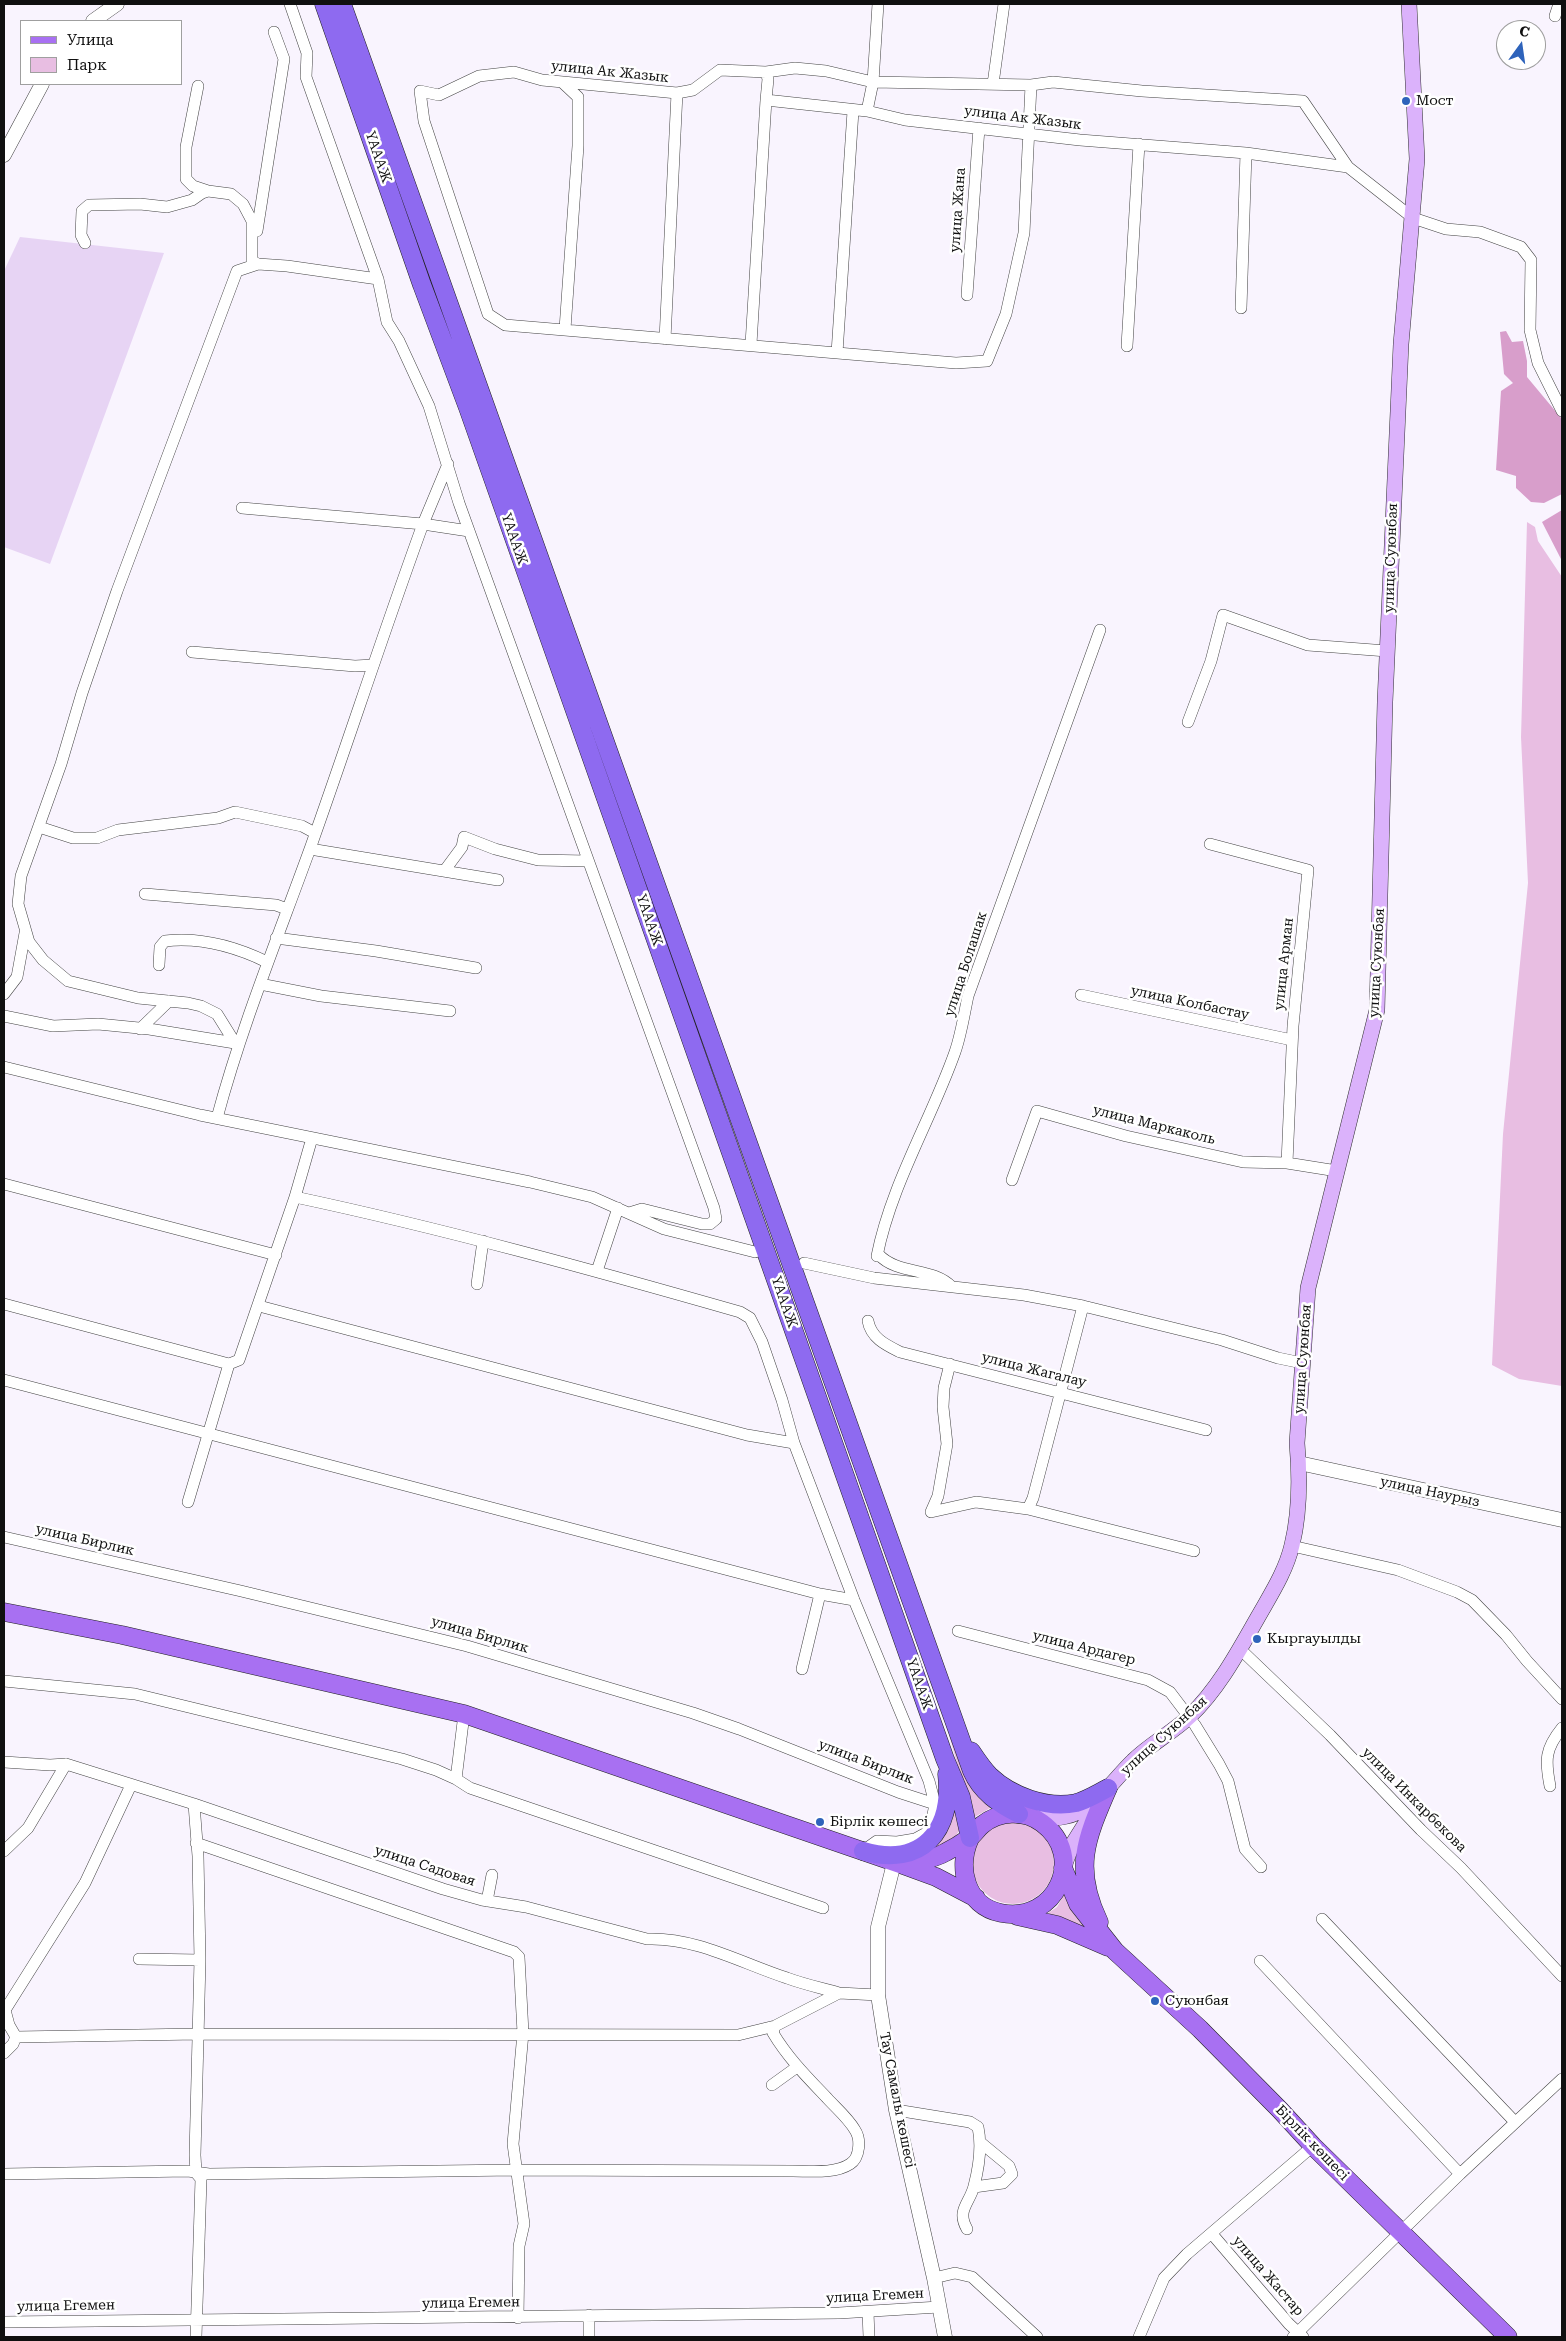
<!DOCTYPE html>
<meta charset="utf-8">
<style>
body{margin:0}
#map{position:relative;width:1566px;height:2341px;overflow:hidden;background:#f9f4fe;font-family:"Roboto Serif",serif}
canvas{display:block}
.frame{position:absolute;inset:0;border:5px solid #101010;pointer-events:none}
.legend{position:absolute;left:20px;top:20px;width:162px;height:65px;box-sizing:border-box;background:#fff;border:1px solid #9f9f9f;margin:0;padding:6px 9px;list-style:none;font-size:15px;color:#101010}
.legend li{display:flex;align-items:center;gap:10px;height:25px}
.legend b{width:25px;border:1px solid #9f9f9f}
.north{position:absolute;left:1496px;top:20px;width:50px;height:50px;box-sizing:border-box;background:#fff;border:1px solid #9f9f9f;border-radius:50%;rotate:14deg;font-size:14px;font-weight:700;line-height:20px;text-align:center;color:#101010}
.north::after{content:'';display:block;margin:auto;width:18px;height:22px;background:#2e63bb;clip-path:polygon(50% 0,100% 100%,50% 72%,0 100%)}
</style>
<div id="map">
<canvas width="1566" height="2341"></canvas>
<div class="frame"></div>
<ul class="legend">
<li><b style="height:6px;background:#a870f2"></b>Улица</li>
<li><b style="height:14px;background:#e8bee2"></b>Парк</li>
</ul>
<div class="north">С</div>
</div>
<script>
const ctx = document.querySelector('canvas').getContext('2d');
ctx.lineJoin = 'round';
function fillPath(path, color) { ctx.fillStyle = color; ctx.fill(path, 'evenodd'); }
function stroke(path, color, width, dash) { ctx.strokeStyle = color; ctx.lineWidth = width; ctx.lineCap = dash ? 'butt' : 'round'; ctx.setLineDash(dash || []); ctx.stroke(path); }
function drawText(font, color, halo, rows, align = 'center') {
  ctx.font = font + ' "Roboto Serif",serif'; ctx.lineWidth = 5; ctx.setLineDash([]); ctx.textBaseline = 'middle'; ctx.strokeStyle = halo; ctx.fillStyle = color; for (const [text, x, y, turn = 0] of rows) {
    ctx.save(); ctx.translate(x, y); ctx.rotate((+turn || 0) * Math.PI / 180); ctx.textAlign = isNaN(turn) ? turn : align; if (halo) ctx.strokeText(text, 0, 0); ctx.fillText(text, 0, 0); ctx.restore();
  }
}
const farmland = new Path2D(`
 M20,237l144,16 -114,311 -46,-17v-276z`);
const green = new Path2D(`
 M1527,522l8,5 3,14 24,36v809l-43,-7 -27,-14 11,-231 25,-251 -7,-146z
 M949,1735l18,42 25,30 -19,11z
 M953,1801l8,27 -8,12 -21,12 -1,-6z
 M972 1863a41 41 0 1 1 82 0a41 41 0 1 1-82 0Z
 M1065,1893l8,19 15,18 -40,-17 9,-6z`);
const forest = new Path2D(`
 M1506,331l6,11 11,-1 4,20v16l35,42v75l-18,9 -13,-1 -15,-14v-12l-20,-6 5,-79 12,-8 -9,-9 -4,-42z
 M1562,510v51l-20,-39z`);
const minor = new Path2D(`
 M290,4l17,49 -1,24 72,202 9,43 12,19 30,65 30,97 255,705 2,11 -6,5h-8l-60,-15 -13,4
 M1555,16l4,-12
 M766,72l29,-4 31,3 47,11 158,3 22,-3 89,9 161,10 45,66 65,51 33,11 34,3 41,15 10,13 -1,70 8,33 24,48
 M562,82l16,15v49l-13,183
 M993,84l11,-80
 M1031,85l-7,148 -18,81 -19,47 -31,2 -451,-38 -17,-11 -64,-193 -4,-30 19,4 40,-19 35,-4 28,8 135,13 16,-3 27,-20 46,2 2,7 -2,21 101,11 38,9 175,20 166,13 102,14
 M198,86l-12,61v32l7,7 15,5
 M867,111l6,-29 5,-78
 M257,231l27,-172 -10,-27
 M85,243l-4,-8 1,-24 7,-6 51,-1 27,3 25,-7 10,-7 6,-2 23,3 12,10 9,17v40l6,3
 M967,295l12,-167
 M1241,308l5,-155
 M665,339l12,-246
 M751,344l15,-244
 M1127,346l12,-202
 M837,353l16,-242
 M448,464l-25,60 46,7
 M192,652l163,14 18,-1
 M1188,722l23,-61 12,-46 85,30 79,6
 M39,827l34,11h24l21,-8 100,-12 17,-6 67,14 13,7
 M1210,844l98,26 -15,156 -6,137
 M310,849l188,31
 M445,870l17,-23 2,-10 31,12 43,11 49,1
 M145,894l131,11 11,4
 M276,938l100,13 100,17
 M159,965l1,-18 5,-6c35,-4 71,6 102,21
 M260,984l61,12 129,15
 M4,994l13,-17 8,-44
 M1081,995l211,45
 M4,1016l49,10 45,-2 51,5 86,14
 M140,1029l29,-28
 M239,1043h-4l-18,-29 -16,-8 -13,-3 -50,-5 -70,-17 -25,-21 -14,-18 -11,-38 3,-28 40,-112 21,-71 35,-102 120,-320 21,-7 29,2 91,13
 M4,1067l196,48 330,67 62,15 72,32 91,23
 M217,1118c25,-93 61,-181 94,-272 38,-107 73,-215 112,-322l-181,-16
 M312,1138l-17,59c150,32 298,73 445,115l10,6 12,24 20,58 12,43 60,157 75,181 6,23 -4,21 -5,8 -11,6 -18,3 -20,-1 -14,10
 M1012,1180l25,-69 89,25 117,26 44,1 50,8
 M4,1184l272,71
 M804,1263l70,15 150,17 59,11 139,34 56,18 24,5
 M597,1271l21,-63
 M477,1284l6,-43
 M952,1287c-19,-20 -54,-12 -73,-32l-2,1c14,-71 54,-136 78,-204 6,-17 9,-37 13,-56l132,-366
 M4,1304l225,60 10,-4 56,-163
 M259,1306l488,129 47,8
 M868,1321c3,17 18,24 32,31l306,78
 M950,1364l-6,24 -1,19 4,37 -9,52 -7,16 45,-10 52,7 166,42
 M4,1380l816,214 34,6
 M188,1502l41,-138
 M1028,1509l5,-11 50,-192
 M4,1537l237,54 226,55 226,67 46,16 159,63 37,12
 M1292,1546l106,24 59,22 15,8 34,35 21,26 35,38
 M958,1631l190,49 22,12 25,33 24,39 9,17 17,68 16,18
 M1240,1649l90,86 91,95 40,38 101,108
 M802,1669l18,-75
 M4,1681l131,13 267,65 34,11 20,9 8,-65
 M4,1762l46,3 16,-1 128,40 249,85 39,11 44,7 121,32c49,-2 94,24 140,39 16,6 34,10 52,15
 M456,1779l14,9 353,120
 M1550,1786c-5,-26 -5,-37 12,-58
 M194,1804l4,52 2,104 -5,195 1,18 5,6 -5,158
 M196,1843l318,109 5,5 4,76 -10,111 11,80 -5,22 -1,72
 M4,1851l24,-23 38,-64
 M487,1901l5,-26
 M1322,1919l193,203
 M139,1959l61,1
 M1260,1961l200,213
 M16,2037l182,-3 540,1 37,-9 64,-33 39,2
 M16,2037l-7,-12 -4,-15 80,-127 46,-98
 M4,2053l9,-9 3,-7
 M772,2085l25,-18
 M896,2110l74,12 8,5c4,19 1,40 -4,59 -4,17 -18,24 -7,43
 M4,2174l184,-3 21,3 307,-4 277,1c17,0 42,3 57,-7 10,-6 11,-25 5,-34 -7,-12 -19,-22 -28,-32 -20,-21 -39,-40 -54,-65l2,-7
 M974,2187l29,-4 9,-9 -3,-8 -29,-24
 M1212,2234l77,90 14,13
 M934,2278l21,-5 17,4 65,60
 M868,2312l1,25
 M589,2315v22
 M4,2322l835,-9 100,-6
 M1139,2337l25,-59 23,-24 126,-108
 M1293,2337l167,-163 102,-95`);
const tertiary = new Path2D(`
 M93,21l24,-17
 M4,155l38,-71
 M1299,1463l263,57
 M894,1863l-16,64v68l18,115 38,168 11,59`);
const secondary = new Path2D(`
 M1029,1816c11,1 23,3 34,1 31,-5 49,-36 70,-56 17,-17 39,-28 57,-45 29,-28 48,-64 68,-99 13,-23 28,-46 34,-72 8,-33 8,-68 5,-102l11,-155 69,-278 8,-308 16,-358 16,-185 -8,-155
 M1064,1866l8,-21 22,-35`);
const primary = new Path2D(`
 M4,1612l118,23 342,79 439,151 33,12 40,21
 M903,1865c14,-4 30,-5 43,-13 8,-4 16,-9 23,-14 5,-3 8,-9 13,-13 17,-14 42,-15 60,-2 45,33 14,101 -41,90 -36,-7 -44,-46 -31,-75
 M1063,1868l15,36 37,47 85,78 80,81 33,36 195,191
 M1017,1916l40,9 51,22
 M1099,1922c-26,-54 -13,-83 9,-134`);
const trunk = new Path2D(`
 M324,4l98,281 46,123 477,1351 16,38 9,41
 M342,4l630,1767c9,21 27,33 47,43
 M971,1751c6,9 12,18 19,25 21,20 57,33 86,27 11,-3 22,-10 32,-15
 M863,1851c59,17 90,-20 84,-77`);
const markers = [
 [1406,101,5,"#2e63bb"],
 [1257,1639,5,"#2e63bb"],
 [820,1822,5,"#2e63bb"],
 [1155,2001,5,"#2e63bb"]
];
const streetNames = [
 ["улица Ак Жазык",610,72,6],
 ["улица Ак Жазык",1023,118,7],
 ["ҮАААЖ",378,157,71],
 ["улица Жана",958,210,-86],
 ["ҮАААЖ",514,539,71],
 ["улица Суюнбая",1391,558,-88],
 ["ҮАААЖ",649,920,71],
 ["улица Суюнбая",1377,963,-87],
 ["улица Болашак",966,964,-72],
 ["улица Арман",1284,964,-84],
 ["улица Колбастау",1190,1003,12],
 ["улица Маркаколь",1154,1125,14],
 ["ҮАААЖ",784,1302,71],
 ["улица Суюнбая",1303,1359,-86],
 ["улица Жагалау",1034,1370,14],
 ["улица Наурыз",1430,1492,12],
 ["улица Бирлик",85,1540,13],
 ["улица Бирлик",480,1635,16],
 ["улица Ардагер",1084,1648,14],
 ["ҮАААЖ",919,1684,71],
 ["улица Суюнбая",1164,1736,-42],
 ["улица Бирлик",866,1762,21],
 ["улица Инкарбекова",1414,1800,45],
 ["улица Садовая",425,1866,18],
 ["Тау Самалы көшесі",897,2100,79],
 ["Бірлік көшесі",1312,2143,46],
 ["улица Жастар",1268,2276,49],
 ["улица Егемен",875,2296,-3],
 ["улица Егемен",471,2303,-1],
 ["улица Егемен",66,2306,-1]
];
const poiNames = [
 ["Мост",1416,101],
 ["Кыргауылды",1267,1639],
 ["Бірлік көшесі",830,1822],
 ["Суюнбая",1165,2001]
];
fillPath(farmland, '#e7d4f4');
fillPath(green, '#e8bee2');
fillPath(forest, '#d89ecb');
stroke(minor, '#434343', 12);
stroke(tertiary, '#434343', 15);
stroke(secondary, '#323232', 16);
stroke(primary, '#212121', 19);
stroke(trunk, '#212121', 19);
stroke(minor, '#fff', 11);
stroke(tertiary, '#fff', 14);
stroke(secondary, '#dbb2fb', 15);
stroke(primary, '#a870f2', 18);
stroke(trunk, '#8e6af0', 18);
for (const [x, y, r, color] of markers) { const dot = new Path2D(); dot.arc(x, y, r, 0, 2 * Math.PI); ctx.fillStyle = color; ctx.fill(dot); stroke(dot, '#fff', 2); }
drawText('14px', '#101010', '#fff', streetNames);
drawText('14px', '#101010', '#fff', poiNames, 'left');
</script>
